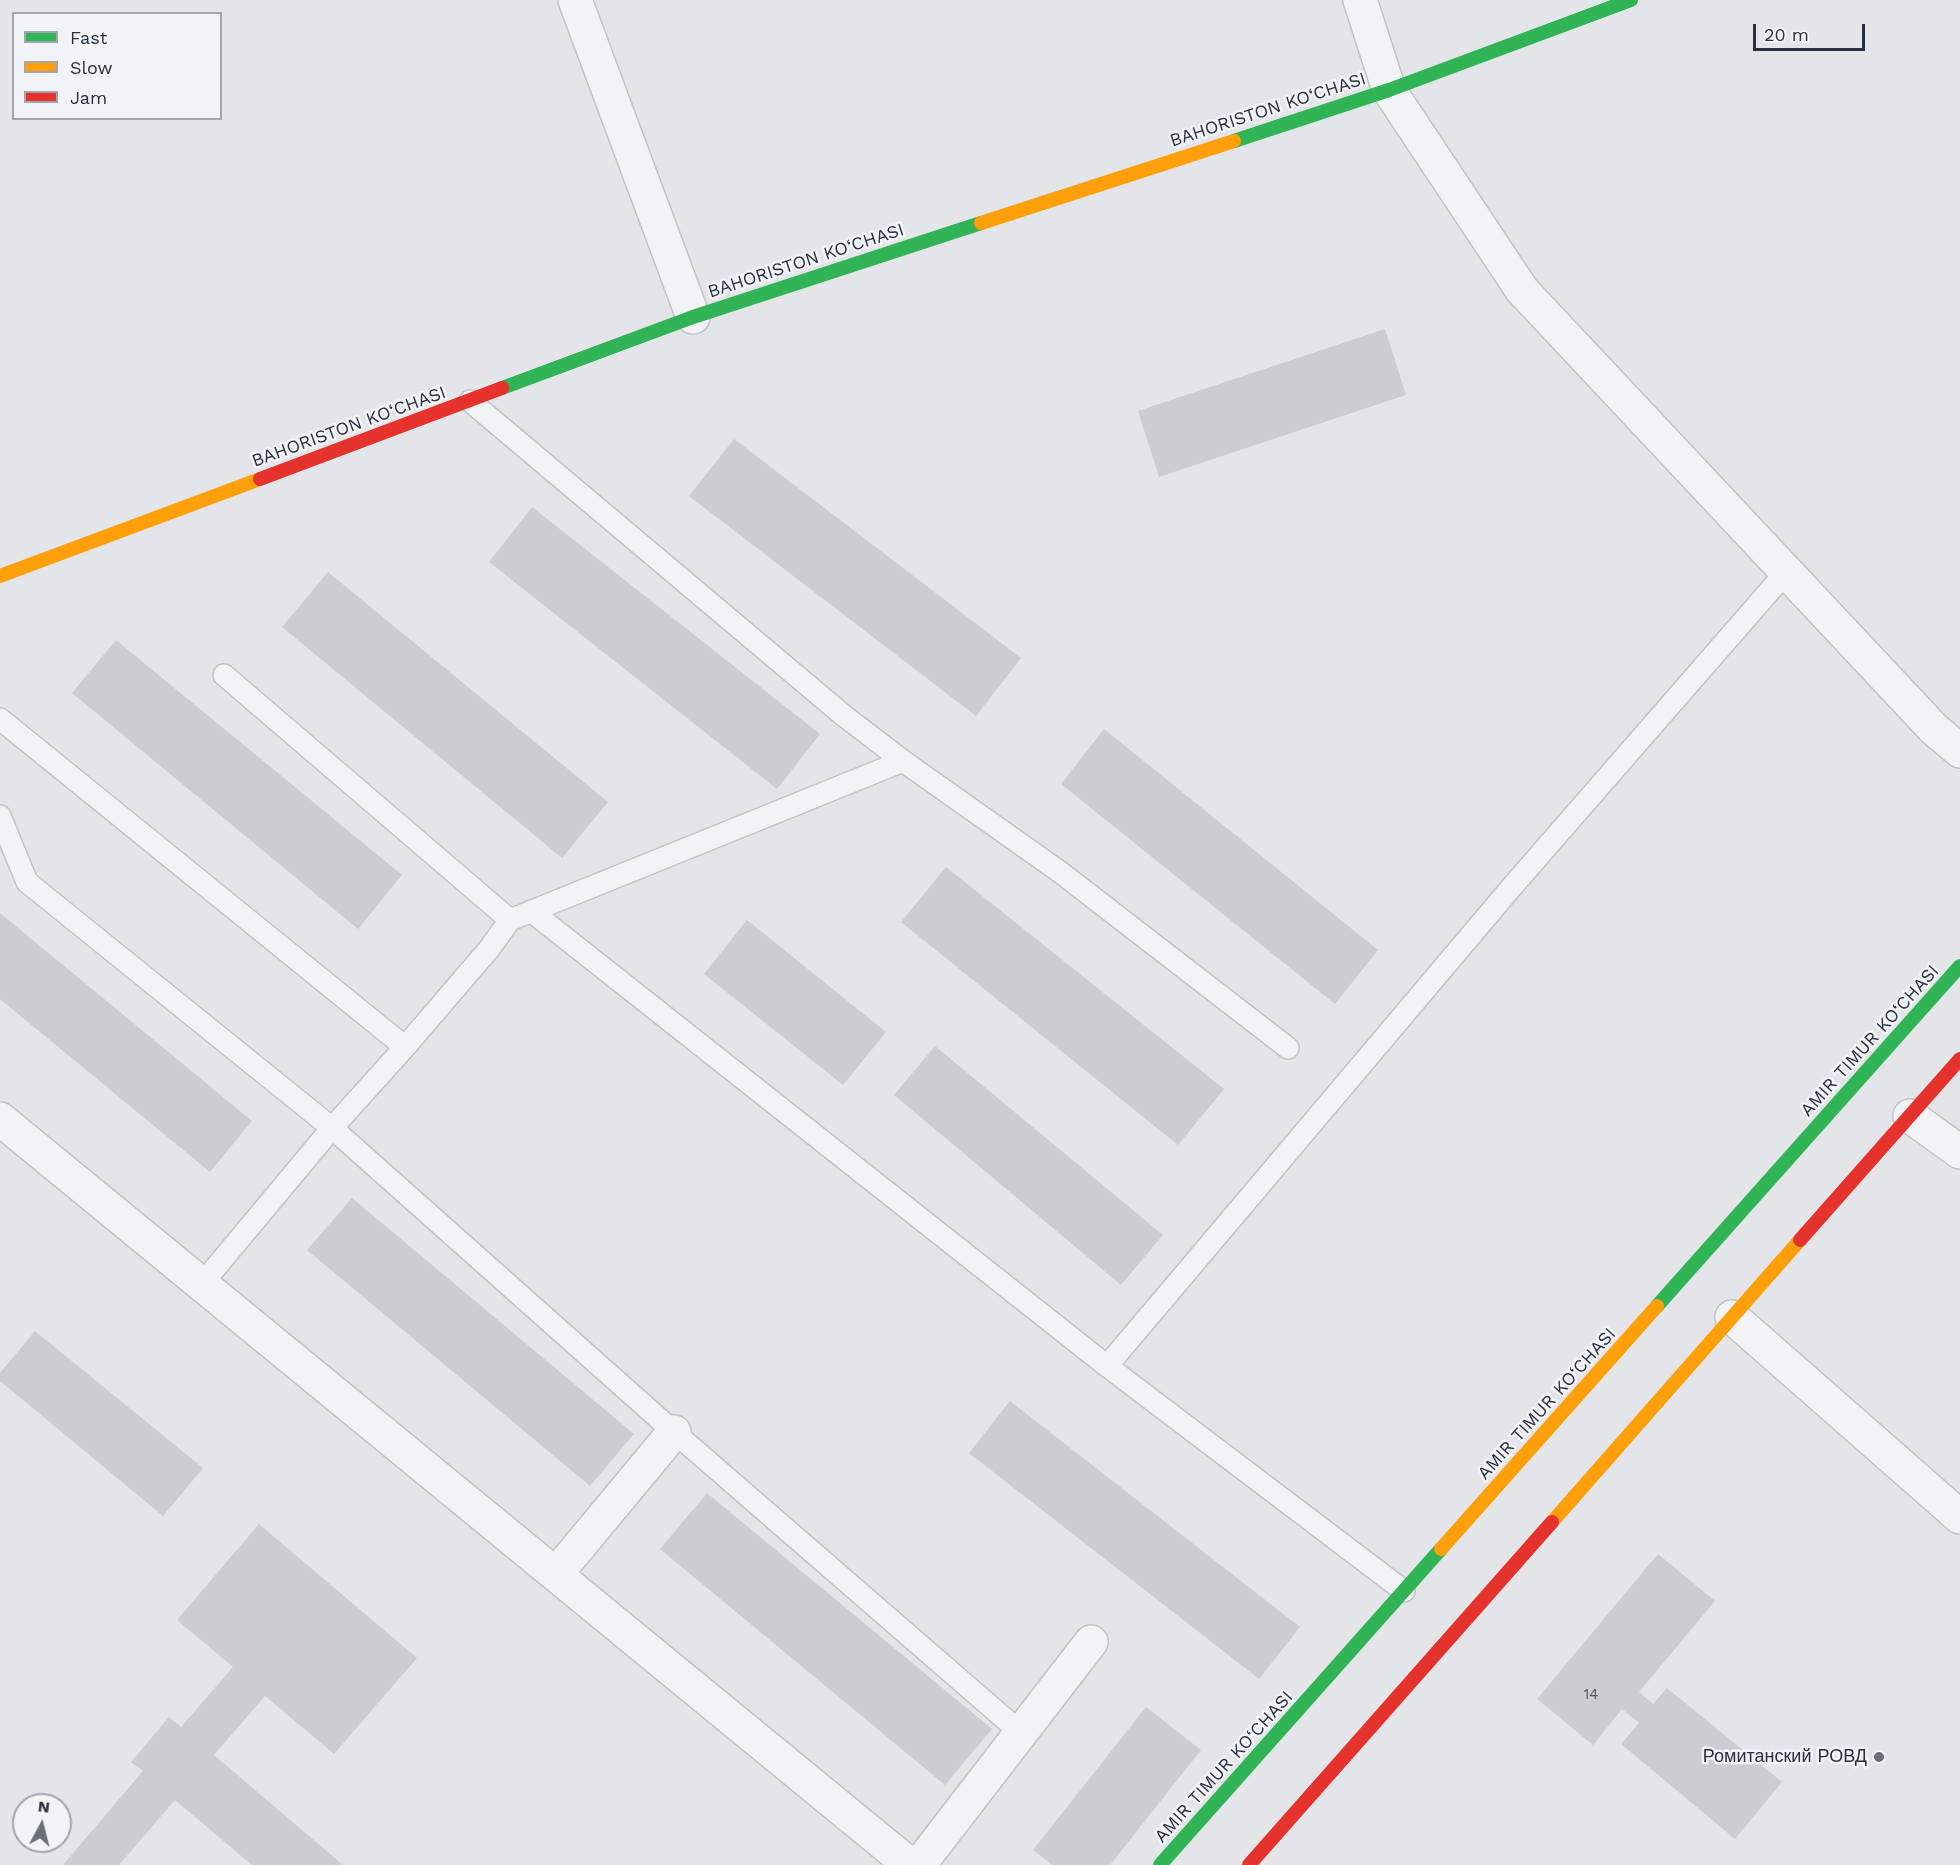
<!DOCTYPE html>
<meta charset="utf-8">
<style>
body{margin:0}
#map{position:relative;width:1960px;height:1865px;overflow:hidden;background:#e3e5e8;font-family:"Work Sans",sans-serif}
canvas{display:block}
.legend{position:absolute;left:12px;top:12px;width:210px;height:108px;box-sizing:border-box;background:#f1f3f7;border:2px solid #a1a5af;margin:0;padding:8px 10px;list-style:none;font-size:18px;color:#293042}
.legend li{display:flex;align-items:center;gap:12px;height:30px}
.legend b{width:30px;border:2px solid #a1a5af}
.north{position:absolute;left:12px;top:1793px;width:60px;height:60px;box-sizing:border-box;background:#f1f3f7;border:2px solid #a1a5af;border-radius:50%;rotate:7deg;font-size:16px;font-weight:700;line-height:24px;text-align:center;color:#293042}
.north::after{content:'';display:block;margin:auto;width:21px;height:27px;background:#6a6f7c;clip-path:polygon(50% 0,100% 100%,50% 72%,0 100%)}
.scale{position:absolute;left:1753px;top:24px;width:112px;height:27px;box-sizing:border-box;border:3px solid #293042;border-top:0;padding-left:8px;font-size:18px;line-height:21px;white-space:nowrap;color:#293042;-webkit-text-stroke:4px #f1f3f7;paint-order:stroke}
</style>
<div id="map">
<canvas width="1960" height="1865"></canvas>
<ul class="legend">
<li><b style="height:8px;background:#30b455"></b>Fast</li>
<li><b style="height:8px;background:#ff9f0a"></b>Slow</li>
<li><b style="height:8px;background:#e5322d"></b>Jam</li>
</ul>
<div class="north">N</div>
<div class="scale">20 m</div>
</div>
<script>
const ctx = document.querySelector('canvas').getContext('2d');
ctx.lineJoin = 'round';
function fillPath(path, color) { ctx.fillStyle = color; ctx.fill(path, 'evenodd'); }
function stroke(path, color, width, dash) { ctx.strokeStyle = color; ctx.lineWidth = width; ctx.lineCap = dash ? 'butt' : 'round'; ctx.setLineDash(dash || []); ctx.stroke(path); }
function drawText(font, color, halo, rows, align = 'center') {
  ctx.font = font + ' "Work Sans",sans-serif'; ctx.lineWidth = 5; ctx.setLineDash([]); ctx.textBaseline = 'middle'; ctx.strokeStyle = halo; ctx.fillStyle = color; for (const [text, x, y, turn = 0] of rows) {
    ctx.save(); ctx.translate(x, y); ctx.rotate((+turn || 0) * Math.PI / 180); ctx.textAlign = isNaN(turn) ? turn : align; if (halo) ctx.strokeText(text, 0, 0); ctx.fillText(text, 0, 0); ctx.restore();
  }
}
const building = new Path2D(`
 M1385,329l21,66 -247,82 -21,-66z
 M734,439l287,219 -45,58 -287,-220z
 M532,507l288,227 -43,55 -288,-227z
 M328,572l280,230 -46,56 -280,-231z
 M116,640l286,235 -44,54 -286,-236z
 M1104,729l274,221 -43,54 -274,-220z
 M946,867l278,222 -46,56 -277,-223z
 M0,913l252,208 -42,51 -210,-173z
 M747,920l139,112 -43,53 -139,-111z
 M935,1046l228,189 -42,50 -227,-190z
 M352,1198l282,236 -44,52 -283,-236z
 M35,1331l168,137 -40,48 -163,-135v-8z
 M1010,1401l290,226 -41,52 -290,-226z
 M707,1493l285,236 -47,56 -285,-236z
 M259,1524l158,134 -83,96 -69,-58 -51,59 129,110h-91l-77,-65 -56,65h-56l80,-94 -12,-9 38,-45 12,10 52,-60 -56,-47z
 M1658,1554l57,47 -76,91 14,12 14,-16 115,94 -47,57 -114,-95 18,-21 -17,-14 -29,36 -56,-46z
 M1146,1707l55,43 -91,115h-58l-19,-15z`);
const lane = new Path2D(`
 M224,675l286,245
 M0,719l405,328 -73,81 -131,157
 M903,761l157,111 228,176
 M0,816l27,66 305,246 342,304 346,300
 M531,911l576,455
 M405,1047l84,-98 21,-29 393,-159 -60,-46 -373,-314
 M1404,1591l-297,-225 403,-477 277,-318`);
const street = new Path2D(`
 M575,0l118,317
 M1360,0l29,90 133,200 412,439 26,22
 M1910,1116l50,36
 M0,1119l910,746
 M1732,1317l228,200
 M556,1574l118,-142
 M919,1865l172,-223`);
const fast = new Path2D(`
 M1234,141l155,-51 242,-90
 M502,388l191,-71 288,-94
 M1657,1306l303,-340
 M1160,1865l281,-316`);
const slow = new Path2D(`
 M981,223l253,-82
 M0,576l260,-97
 M1552,1522l248,-282
 M1441,1549l216,-243`);
const jam = new Path2D(`
 M260,479l242,-91
 M1800,1240l160,-181
 M1249,1865l303,-343`);
const markers = [
 [1879,1757,6,"#6a6f7c"]
];
const numberNames = [
 ["14",1591,1695]
];
const streetNames = [
 ["BAHORISTON KO‘CHASI",1268,110,-18],
 ["BAHORISTON KO‘CHASI",806,261,-18],
 ["BAHORISTON KO‘CHASI",349,427,-20],
 ["AMIR TIMUR KO‘CHASI",1870,1041,-48],
 ["AMIR TIMUR KO‘CHASI",1547,1404,-48],
 ["AMIR TIMUR KO‘CHASI",1224,1767,-48]
];
const poiNames = [
 ["Ромитанский РОВД",1867,1757]
];
fillPath(building, '#cbcdd0');
stroke(lane, '#c1c3c6', 24);
stroke(street, '#c1c3c6', 36);
stroke(lane, '#f2f3f5', 21);
stroke(street, '#f2f3f5', 33);
stroke(fast, '#30b455', 14);
stroke(slow, '#ff9f0a', 14);
stroke(jam, '#e5322d', 14);
for (const [x, y, r, color] of markers) { const dot = new Path2D(); dot.arc(x, y, r, 0, 2 * Math.PI); ctx.fillStyle = color; ctx.fill(dot); stroke(dot, '#f1f3f7', 2); }
drawText('15px', '#525866', null, numberNames);
drawText('18px', '#293042', '#f1f3f7', streetNames);
drawText('18px', '#293042', '#f1f3f7', poiNames, 'right');
</script>
